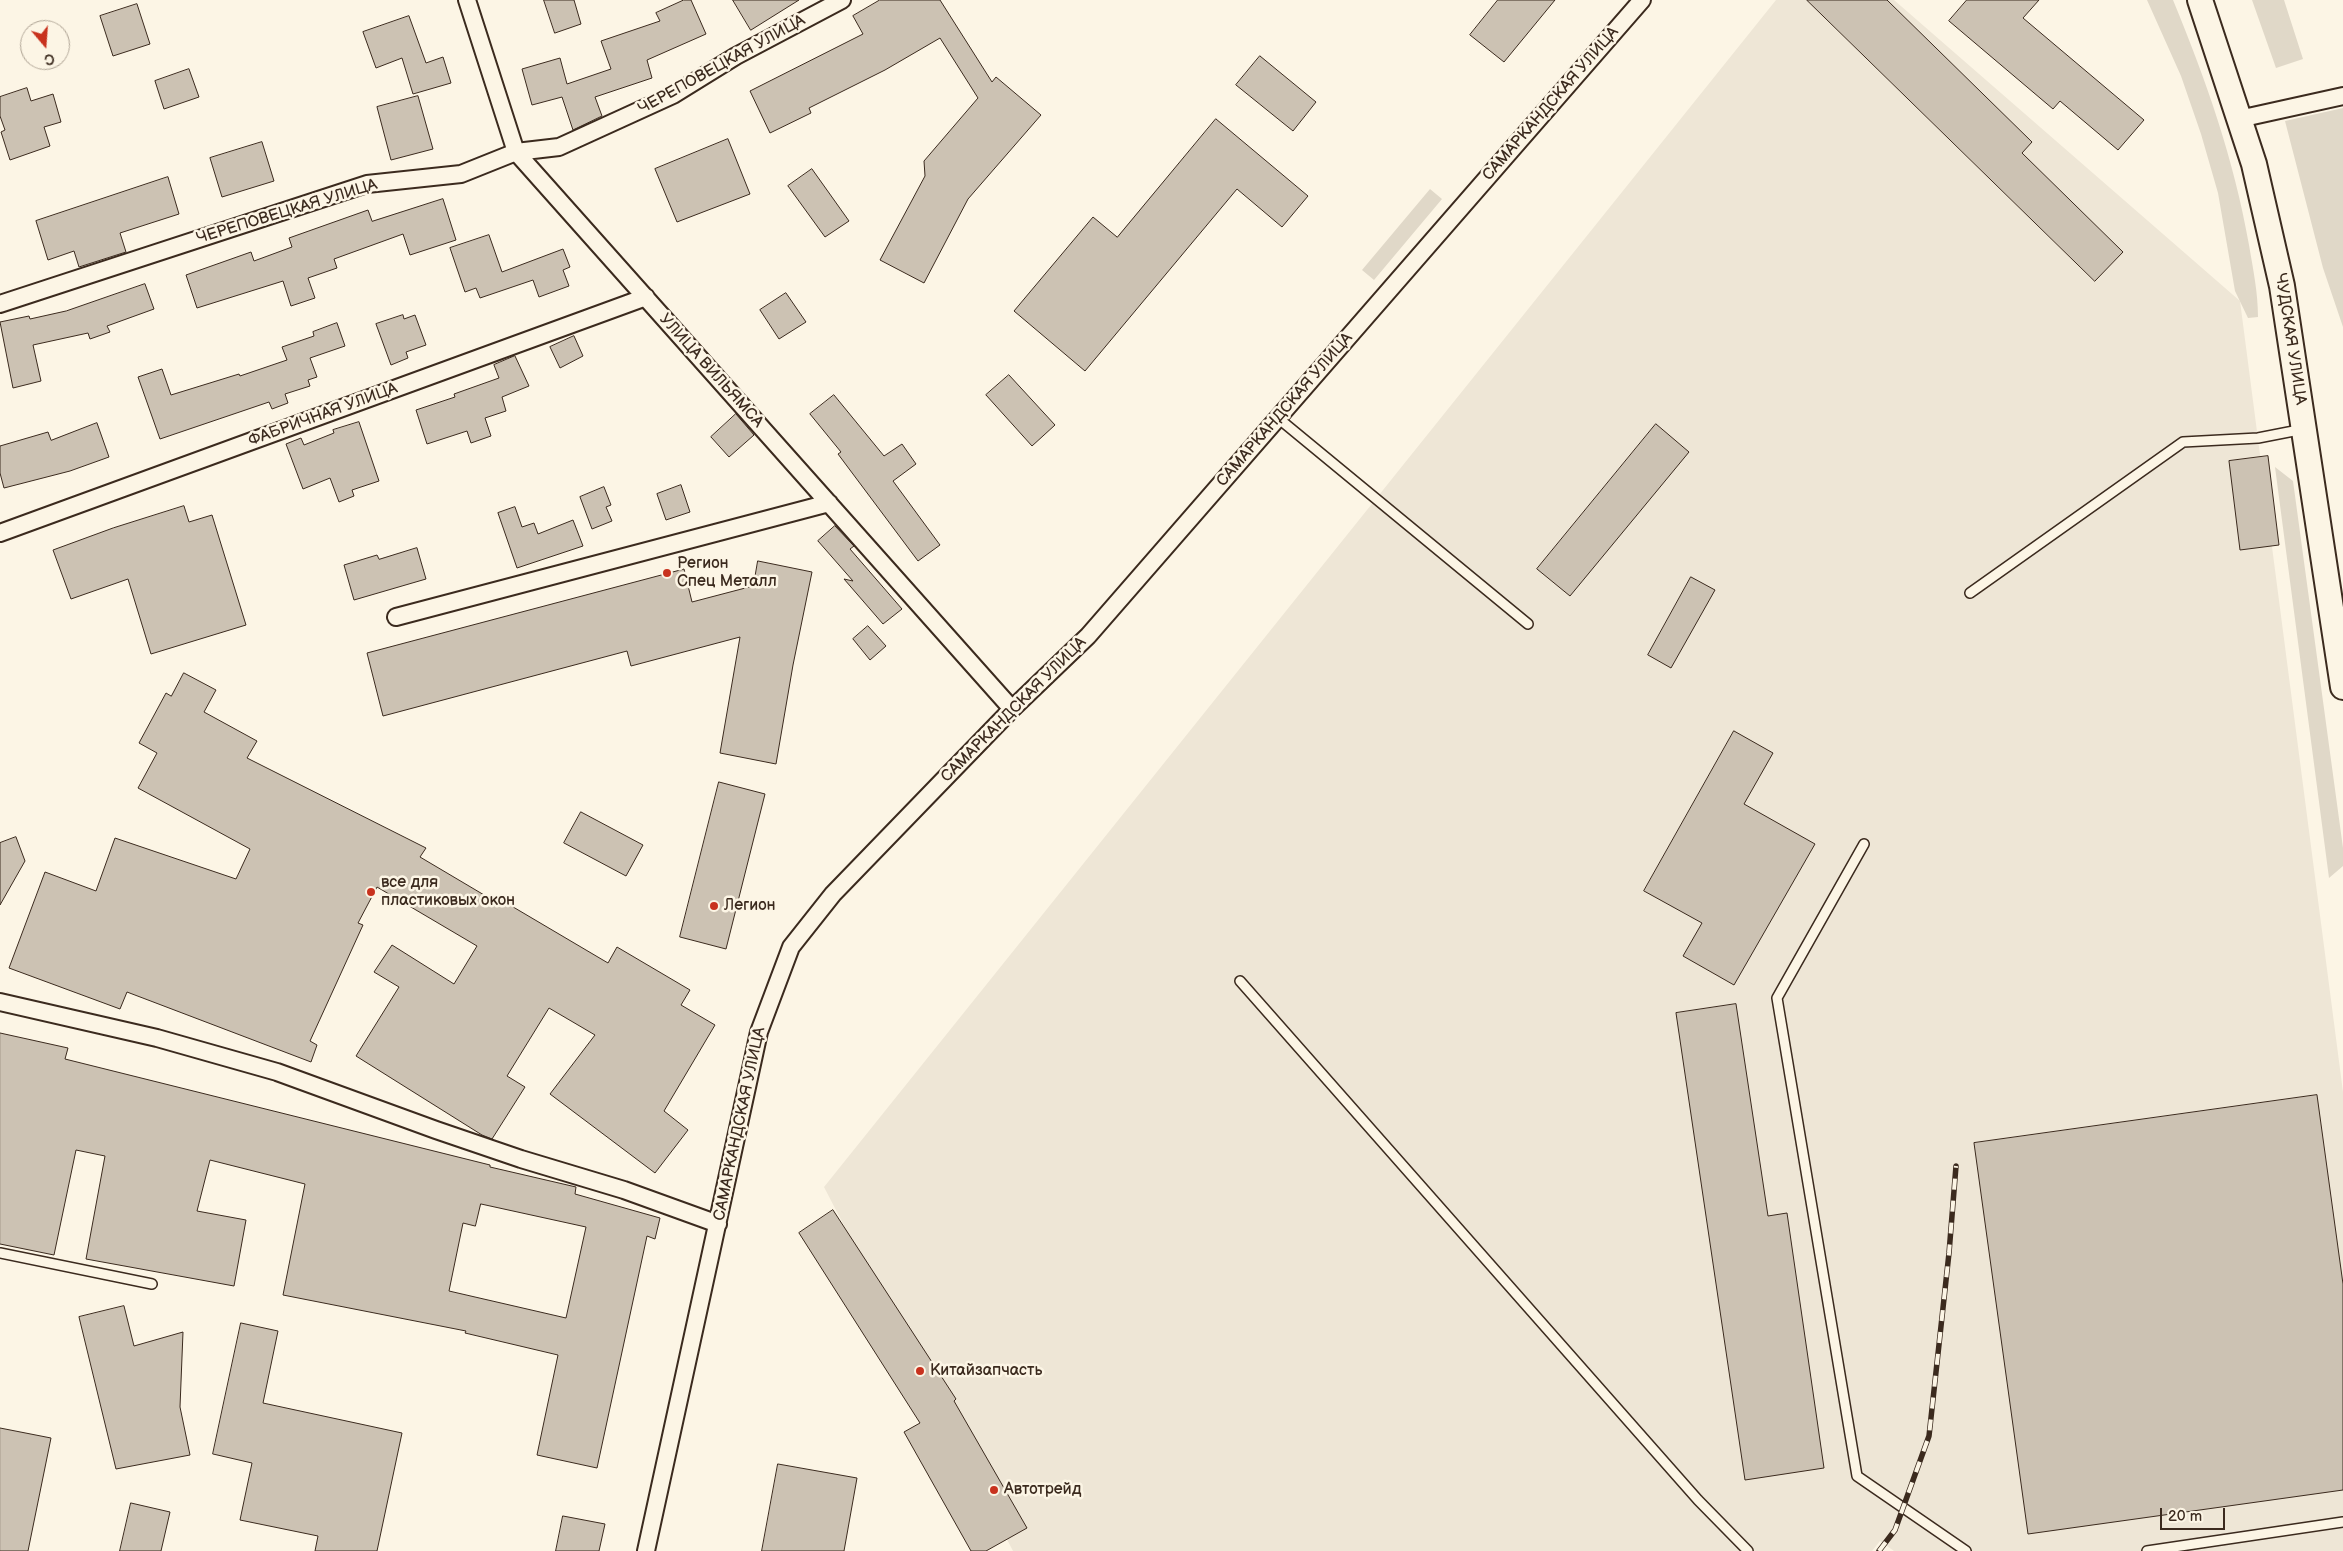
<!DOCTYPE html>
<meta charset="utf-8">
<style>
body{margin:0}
#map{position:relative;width:2343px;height:1551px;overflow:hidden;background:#fcf5e5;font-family:"Balsamiq Sans",sans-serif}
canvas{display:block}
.north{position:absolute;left:20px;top:20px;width:50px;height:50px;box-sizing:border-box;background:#fcf5e5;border:1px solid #afa495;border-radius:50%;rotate:162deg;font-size:14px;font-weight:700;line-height:20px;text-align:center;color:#3b2a1e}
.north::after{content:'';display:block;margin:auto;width:18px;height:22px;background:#c8321e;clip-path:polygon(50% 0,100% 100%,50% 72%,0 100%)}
.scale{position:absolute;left:2160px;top:1508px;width:65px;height:22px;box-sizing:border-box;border:2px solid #3b2a1e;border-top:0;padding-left:6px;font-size:15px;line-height:18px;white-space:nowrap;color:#3b2a1e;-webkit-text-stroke:4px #fcf5e5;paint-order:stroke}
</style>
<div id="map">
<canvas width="2343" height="1551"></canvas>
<div class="north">С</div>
<div class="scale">20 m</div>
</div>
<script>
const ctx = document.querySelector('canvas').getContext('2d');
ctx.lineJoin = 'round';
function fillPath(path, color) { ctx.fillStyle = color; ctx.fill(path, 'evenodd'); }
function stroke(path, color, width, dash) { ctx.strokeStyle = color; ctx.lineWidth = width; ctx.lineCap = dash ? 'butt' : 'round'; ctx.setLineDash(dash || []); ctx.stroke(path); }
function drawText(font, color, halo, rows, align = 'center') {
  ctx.font = font + ' "Balsamiq Sans",sans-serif'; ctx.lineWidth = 5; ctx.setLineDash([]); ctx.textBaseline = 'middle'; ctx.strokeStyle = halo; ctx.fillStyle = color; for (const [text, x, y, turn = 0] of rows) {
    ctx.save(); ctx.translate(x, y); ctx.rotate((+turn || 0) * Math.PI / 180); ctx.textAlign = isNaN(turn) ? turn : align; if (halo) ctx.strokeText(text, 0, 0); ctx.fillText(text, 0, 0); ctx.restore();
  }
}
const built = new Path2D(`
 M1776,0h118l346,301 103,791v459h-449l-14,-10 -8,10h-859l-189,-364z`);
const green = new Path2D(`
 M2147,0h26c33,80 61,159 76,245 4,24 9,47 9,72l-10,1 -13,-27 -17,-98 -17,-59 -20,-58z
 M2252,0h32l19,59 -27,9z
 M2343,108v219l-20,-59 -38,-147z
 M1430,189l12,10 -68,81 -12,-10z
 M2275,467l18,14 50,367v18l-14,12z`);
const building = new Path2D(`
 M544,0h30l7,24 -26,9z
 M684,0h7l15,34 -59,26 5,18 -57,19 7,19 -29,14 -11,-33 -30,8 -10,-36 38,-11 7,26 44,-15 -10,-28 59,-20 -4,-8z
 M733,0h66l-48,30z
 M880,0h60l52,82 4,-5 45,38 -73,84 -44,84 -44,-23 45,-84 -1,-15 54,-63 -38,-60 -55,32 -76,38 2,5 -41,20 -20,-42 113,-57 -10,-18z
 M1498,0h57l-51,62 -34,-27z
 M1807,0h80l145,142 -10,11 101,99 -28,29z
 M1967,0h72l-16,18 121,102 -26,30 -58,-49 -7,8 -104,-88z
 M137,4l13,40 -37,12 -13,-40z
 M409,16l17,47 17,-6 8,26 -38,11 -11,-36 -26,10 -13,-36z
 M1260,56l56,46 -23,29 -57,-46z
 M189,69l10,28 -35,12 -9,-28z
 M27,88l4,13 22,-7 8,28 -17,5 6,19 -40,14 -9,-28 4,-2 -5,-14v-19z
 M418,96l15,53 -42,11 -14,-53z
 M1216,119l92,77 -26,31 -45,-38 -152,182 -71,-60 79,-94 24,20z
 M728,139l22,55 -73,28 -22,-53z
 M262,142l12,39 -52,16 -12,-39z
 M812,169l37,52 -24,16 -37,-51z
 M168,177l11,37 -59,19 6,19 -47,15 -5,-16 -26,9 -12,-39z
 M443,199l13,41 -46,15 -7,-21 -69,25 3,9 -29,10 7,20 -24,8 -8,-25 -86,27 -11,-33 65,-23 3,9 38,-14 -3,-9 79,-28 4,11z
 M489,235l13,37 61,-23 7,18 -7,3 6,16 -30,11 -6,-17 -53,18 -4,-10 -11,4 -15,-44z
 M145,284l9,25 -47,17 3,6 -20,7 -2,-6 -55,12 8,36 -28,7 -13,-66 29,-6 1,3 36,-8z
 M786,293l20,29 -27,17 -19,-29z
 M403,315l1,4 11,-4 11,30 -20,7 2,6 -17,7 -15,-41z
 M337,323l8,23 -35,12 7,19 -9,3 2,6 -25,8 3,9 -16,6 -3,-7 -109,37 -22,-62 24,-8 9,26 68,-21 1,2 47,-16 -5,-13 32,-11 -1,-4z
 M574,336l9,20 -23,12 -10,-21z
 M515,356l14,30 -27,11 4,14 -21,7 6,18 -20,7 -4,-12 -40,13 -11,-34 39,-13 -1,-3 45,-16 -5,-13z
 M1009,375l46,50 -23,21 -46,-51z
 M834,395l50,61 18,-12 14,20 -23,17 47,64 -22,16 -80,-107 3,-2 -31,-38z
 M736,414l18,21 -25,22 -18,-20z
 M359,422l20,59 -27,9 2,6 -15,6 -9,-24 -27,11 -17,-45 15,-6 3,7 30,-12 -1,-3z
 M97,423l12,34 -39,14 -66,17 -4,-15v-27l48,-14 3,8z
 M1656,424l33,28 -119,144 -33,-27z
 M2268,456l11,89 -39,5 -11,-89z
 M681,485l9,27 -24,8 -9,-26z
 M604,487l7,18 -5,2 6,14 -20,8 -12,-32z
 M184,506l5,16 23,-7 34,110 -95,29 -23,-75 -57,20 -18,-49 60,-22z
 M515,507l7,20 12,-4 4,11 35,-14 10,26 -66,22 -19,-55z
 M835,526l19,20 -4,3 52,60 -19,15 -39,-45 9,2 -35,-40z
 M417,548l9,31 -72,21 -10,-35 33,-10 2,4z
 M758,561l54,11 -19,93 -17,99 -56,-11 20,-116 -109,29 -4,-15 -244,65 -16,-63 317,-84 8,33 61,-16z
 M1691,577l24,13 -44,78 -23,-13z
 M868,626l18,20 -16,14 -17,-21z
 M184,673l32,17 -12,22 53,29 -10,17 179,90 -6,9 81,48 2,-4 105,62 9,-16 73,43 -9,15 34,20 -51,86 24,19 -33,43 -105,-79 45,-59 -46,-27 -42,68 18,11 -33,52 -10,-4 -126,-79 43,-69 -25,-15 18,-27 62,39 23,-38 -100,-59 -19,36 5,2 -53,116 7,4 -6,17 -184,-70 -7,17 -111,-41 36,-96 51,19 19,-53 121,41 14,-30 -112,-61 19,-35 -18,-10 27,-50 5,3z
 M1734,731l39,22 -29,51 71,40 -81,141 -51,-29 19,-33 -58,-32z
 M719,782l46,12 -39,155 -46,-12z
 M581,812l62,33 -17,31 -62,-33z
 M16,837l9,24 -25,44v-62z
 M1736,1004l32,212 19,-3 37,255 -79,12 -69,-467z
 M0,1033l68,15 -3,11 425,106v2l86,20 -1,7 85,24 -5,21 -8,-3 -50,232 -60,-13 21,-100 -93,-22 1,-2 -183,-36 22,-111 -95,-24 -13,51 49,9 -12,66 -148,-27 19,-103 -29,-6 -22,105 -54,-11zM481,1204l105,23 -20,91 -117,-27 14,-68 12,3z
 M2317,1095l26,189v206l-315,44 -54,-391z
 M833,1210l123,189 -2,2 73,127 -41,23h-15l-67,-119 16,-9 -121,-190z
 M124,1306l10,40 49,-14 -3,75 10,48 -74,14 -37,-152z
 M241,1323l37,8 -15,72 139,30 -25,118h-62l3,-15 -78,-16 12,-57 -39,-9z
 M0,1428l51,10 -23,113h-28z
 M778,1464l79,14 -13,73h-82z
 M131,1503l39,9 -9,39h-41z
 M563,1516l42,8 -6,27h-43z`);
const lane = new Path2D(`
 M1278,418l250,206
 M1970,593l213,-151 75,-4 46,-9
 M1864,844l-87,154 80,478 109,75
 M1240,981l458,519 50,51
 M0,1253l152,31
 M2147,1551l196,-29`);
const street = new Path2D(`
 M467,0l49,152 496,557
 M2239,119l104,-23
 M0,304l367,-120 94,-10 55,-22 43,-5 114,-52 63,-39 106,-56
 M0,533l646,-236
 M396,617l433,-114
 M0,1002l157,36 120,34 159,58 85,29 103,31 94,34
 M646,1551l113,-519 32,-85 42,-53 179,-185 76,-73 554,-636`);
const secondary = new Path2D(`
 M2200,0l54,164 28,122 61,401`);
const rail = new Path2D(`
 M1879,1551l16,-21 34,-94 20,-183 7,-87`);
const markers = [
 [667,573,5,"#c8321e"],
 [371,892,5,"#c8321e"],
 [714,906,5,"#c8321e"],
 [920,1371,5,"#c8321e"],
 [994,1490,5,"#c8321e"]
];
const streetNames = [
 ["ЧЕРЕПОВЕЦКАЯ УЛИЦА",722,65,-29],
 ["САМАРКАНДСКАЯ УЛИЦА",1551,104,-49],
 ["ЧЕРЕПОВЕЦКАЯ УЛИЦА",287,212,-17],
 ["ЧУДСКАЯ УЛИЦА",2290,339,81],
 ["УЛИЦА ВИЛЬЯМСА",711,371,48],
 ["САМАРКАНДСКАЯ УЛИЦА",1285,410,-49],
 ["ФАБРИЧНАЯ УЛИЦА",323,415,-20],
 ["САМАРКАНДСКАЯ УЛИЦА",1014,710,-45],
 ["САМАРКАНДСКАЯ УЛИЦА",740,1124,-78]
];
const poiNames = [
 ["Регион",677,564],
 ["Спец Металл",677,582],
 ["все для",381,883],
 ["пластиковых окон",381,901],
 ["Легион",724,906],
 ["Китайзапчасть",930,1371],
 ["Автотрейд",1004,1490]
];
fillPath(built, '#eee6d6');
fillPath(green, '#e0d8c8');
fillPath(building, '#ccc2b3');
stroke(building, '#3b2a1e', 1);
stroke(lane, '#3b2a1e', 12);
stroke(street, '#3b2a1e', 20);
stroke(secondary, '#3b2a1e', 28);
stroke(lane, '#fcf5e5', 9);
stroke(street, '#fcf5e5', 16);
stroke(secondary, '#fcf5e5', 24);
stroke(rail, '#3b2a1e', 5.5);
stroke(rail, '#fcf5e5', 4, [11]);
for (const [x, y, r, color] of markers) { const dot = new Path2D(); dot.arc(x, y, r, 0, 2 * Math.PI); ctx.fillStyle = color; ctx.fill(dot); stroke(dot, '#fcf5e5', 2); }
drawText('16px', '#3b2a1e', '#fcf5e5', streetNames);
drawText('16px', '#3b2a1e', '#fcf5e5', poiNames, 'left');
</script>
